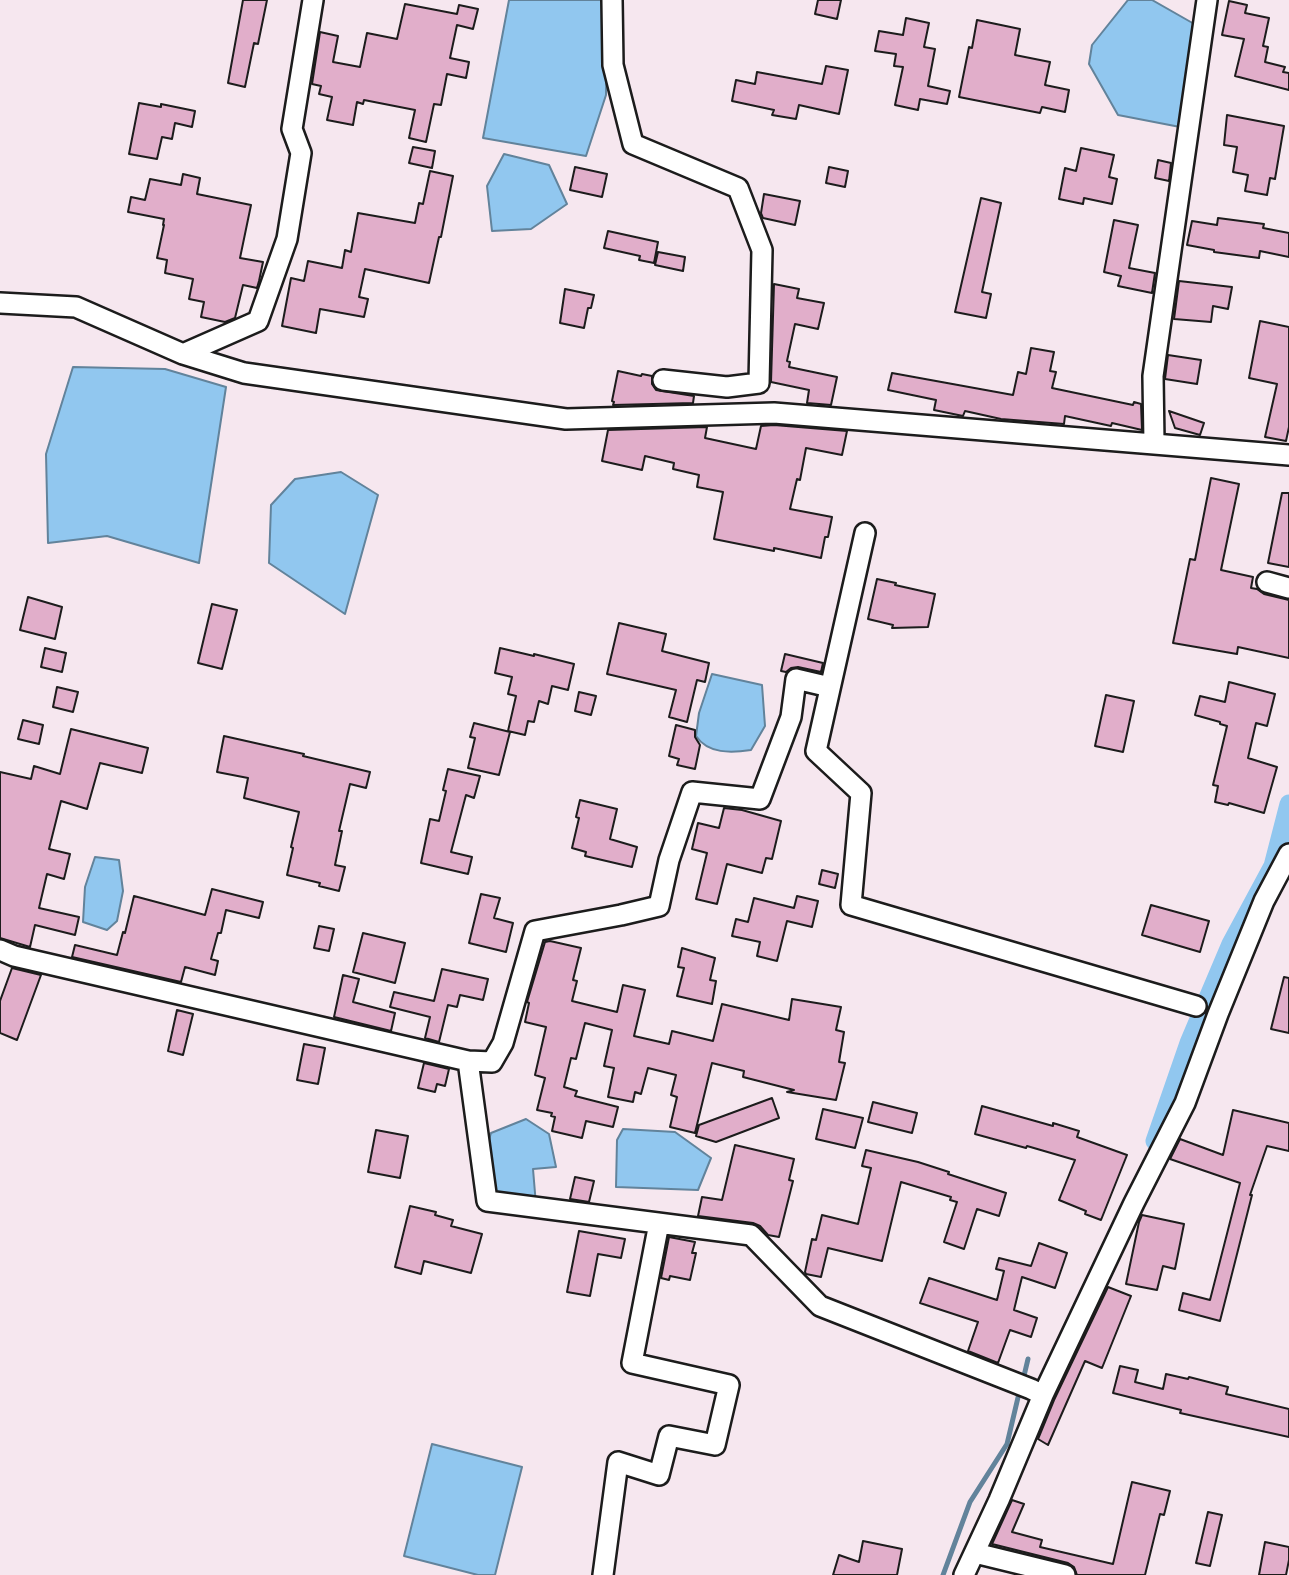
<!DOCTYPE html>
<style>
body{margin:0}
canvas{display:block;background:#f6e7ef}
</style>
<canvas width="1289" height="1575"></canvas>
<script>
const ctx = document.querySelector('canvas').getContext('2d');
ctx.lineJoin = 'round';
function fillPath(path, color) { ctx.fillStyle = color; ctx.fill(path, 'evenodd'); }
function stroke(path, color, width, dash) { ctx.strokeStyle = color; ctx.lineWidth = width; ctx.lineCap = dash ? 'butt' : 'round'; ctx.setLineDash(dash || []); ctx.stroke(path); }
const water = new Path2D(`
 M509,0h98l-1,95 -20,61 -103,-18z
 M1128,0h24l44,25 -16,102 -62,-12 -29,-51 3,-19z
 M504,154l45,11 18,39 -36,25 -39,2 -5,-45z
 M73,367l92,2 61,18 -27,176 -92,-27 -59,7 -2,-89z
 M341,472l37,23 -33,119 -76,-51 2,-58 24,-26z
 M712,674l50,11 3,41 -14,24c-20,3 -43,4 -55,-14l3,-23z
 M95,857l24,3 4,31 -6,30 -10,9 -24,-8 2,-35z
 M526,1119l23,15 7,33 -23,2 3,36 -43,-12 -6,-47 4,-13z
 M623,1129l52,3 36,26 -13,32 -82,-3 1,-47z
 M432,1444l90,23 -27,108h-17l-74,-19z`);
const stream = new Path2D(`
 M1023,1380l5,-21
 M943,1575l27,-73 37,-58 13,-55`);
const canal = new Path2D(`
 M1155,1141l34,-98 42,-99 42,-78 16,-62`);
const building = new Path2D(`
 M243,0h24l-9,44 -4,-1 -9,44 -17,-4z
 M818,0h23l-4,19 -22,-5z
 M1229,1l18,4 -2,8 24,5 -6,28 5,1 -3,15 20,5 -2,5 6,1v17l-54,-14 9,-37 -22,-4z
 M405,4l52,10 2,-9 19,4 -5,20 -16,-4 -7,33 19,4 -3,16 -19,-4 -6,31 -7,-1 -8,38 -17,-4 6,-28 -51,-10 -1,4 -6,-2 -4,23 -26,-5 5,-23 -13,-3 2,-8 -9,-2 8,-52 18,4 -5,26 27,5 7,-34 30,6z
 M906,18l23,5 -5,24 11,2 -7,37 22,5 -3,13 -27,-5 -2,11 -23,-5 8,-38 -9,-1 2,-12 -21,-3 4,-20 24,4z
 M977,20l43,9 -5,26 35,7 -5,23 24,5 -4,22 -23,-5 -2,6 -81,-16 10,-50 3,1z
 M826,66l22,4 -9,44 -40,-9 -3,14 -24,-4 2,-5 -42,-9 4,-21 19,4 2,-12 65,12z
 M139,103l22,4v-3l34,7 -3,16 -17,-4 -3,16 -10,-2 -5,22 -28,-5z
 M1227,115l57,11 -9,53 -5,-1 -3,17 -22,-4 3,-16 -15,-3 4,-25 -13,-2z
 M413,147l22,4 -3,17 -23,-5z
 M1081,148l33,7 -5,22 8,2 -5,25 -28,-6 -1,6 -24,-5 6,-31 11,3z
 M1158,160l13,3 -2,18 -14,-3z
 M575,167l32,7 -5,23 -32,-7z
 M829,167l19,4 -3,16 -19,-4z
 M430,171l23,5 -12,61h-2l-10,46 -64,-14 -6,28 9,2 -4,18 -44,-8 -4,24 -34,-7 9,-48 13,3 4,-20 34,7 3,-18 6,2 7,-39 57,10 4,-20 4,1z
 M183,174l17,4 -3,16 54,11 -11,53 23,4 -4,19 -2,7 -14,-3 -8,33 -10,4 -24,-5 3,-15 -15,-3 4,-20 -28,-6 2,-13 -10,-2 7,-33h-1l1,-6 -36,-7 3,-15 14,3 5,-21 31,6z
 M764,194l36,7 -5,24 -32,-7 -2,-5z
 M981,198l20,5 -19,89 9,2 -5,24 -31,-6z
 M1218,218l46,6 -1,4 26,5v24l-29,-6 -1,7 -45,-6v-2l-27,-5 5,-24 25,4z
 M1114,220l24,5 -9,43 26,5 -3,20 -34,-7 3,-10 -17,-4z
 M608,231l50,11 -4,21 -15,-3 1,-4 -36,-8z
 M658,252l27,5 -2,14 -28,-6z
 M1179,281l53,6 -4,22 -15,-3 -2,16 -37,-3z
 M774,284l25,5 -2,9 27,5 -6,26 -23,-5 -8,37 3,1 -1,5 48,10 -6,28 -24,-2 2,-13 -38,-8z
 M565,289l29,6 -3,13h-3l-4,20 -24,-5z
 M1260,321l29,6v100l-3,14 -21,-4 12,-53 -28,-6z
 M1031,348l23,4 -4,19 6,1 -4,16 81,17 1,-3 7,2 1,26 -30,-7 -1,3 -46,-10 -1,8 -63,-5 -36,-8 -2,5 -29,-6 2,-10 -48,-10 4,-17 121,22 5,-23 8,2z
 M1168,355l33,5 -4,24 -32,-5z
 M618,371l23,5 1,-2 10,2v8l4,6 38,6 -1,7 -80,2 1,-3 -2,-1z
 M1169,411l35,12 -4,12 -25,-7z
 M774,425l73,6 -5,24 -36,-7 -6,32 -3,-1 -7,30 42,8 -4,20h-3l-4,21 -47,-10v3l-60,-12 9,-47 -26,-5 2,-12 -26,-6 1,-6 -29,-7 -3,14 -40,-9 6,-31 99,-3 -2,11 51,11 5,-23z
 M1211,478l28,6 -18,86 32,7 -2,11 6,1 7,5 25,6v58l-51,-11 -1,7 -64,-11 17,-84 5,1z
 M1282,493h7v74l-21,-4z
 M877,579l19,4 -1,2 40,9 -7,33 -36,1 1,-3 -25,-6z
 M28,597l34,10 -7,32 -35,-9z
 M212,604l25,6 -15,59 -24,-6z
 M619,623l47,11 -4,17 47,12 -4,19 -8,-2 -10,42 -18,-5 7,-27 -69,-16z
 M45,648l21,5 -4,19 -21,-5z
 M500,648l34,8v-2l40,10 -6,26 -16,-4 -4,18 -9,-3 -5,21 -6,-1 -3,14 -17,-4 8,-35 -8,-2 4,-17 -17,-4z
 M785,654l38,9 -2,9 -23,-5 -7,1 -5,4 -5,-1z
 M1229,682l46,12 -8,32 -11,-3 -8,35 29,9 -13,46 -35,-10 -1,2 -13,-3 3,-16 -5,-1 14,-59 -7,-2v-2l-25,-7 5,-19 25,6z
 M57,687l21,5 -5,20 -20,-5z
 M579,692l17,4 -5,19 -16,-4z
 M1106,695l28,6 -11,51 -28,-6z
 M23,720l20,5 -4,19 -21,-5z
 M474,723l36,9 -11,43 -31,-7 7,-30 -5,-1z
 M676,725l19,5v7l5,8 -5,24 -18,-4 2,-6 -10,-3z
 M71,729l77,19 -6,25 -42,-10 -13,46 -26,-8 -12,48 21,5 -6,25 -17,-5 -8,34 40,9 -4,18 -40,-10 -5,22 -30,-9v-166l31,7 3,-13 26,8z
 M224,736l80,18 -1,2 67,16 -4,16 -16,-4 -11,47h3l-7,34 10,2 -6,24 -20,-5 1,-3 -33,-8 6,-27 -2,-1 8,-35 -55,-14 4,-20 -31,-6z
 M448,769l32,7 -6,22 -8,-3 -15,57 21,5 -4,17 -47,-11 9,-44 9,2 7,-30 -3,-1z
 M580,800l37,9 -7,30 27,8 -5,20 -47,-11 1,-4 -14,-4 7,-30 -3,-1z
 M724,808l18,2 39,11 -9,38 -6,-1 -4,15 -35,-9 -10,40 -21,-5 11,-46 -15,-4 6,-26 21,5z
 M822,870l16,4 -3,14 -16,-4z
 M212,889l51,13 -4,16 -33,-8 -5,23h-3l-7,26 7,2 -3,14 -30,-8 -4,15 -109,-25 3,-12 42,10 6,-23 2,1 9,-37 71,19z
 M481,894l19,4 -6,20 19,5 -7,29 -37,-9z
 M797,896l21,5 -6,26 -25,-6 -10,40 -20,-5 3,-14 -28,-6 4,-17 12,3 6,-24 40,10z
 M1151,905l58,16 -9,31 -58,-17z
 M319,926l15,3 -5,22 -15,-3z
 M363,933l42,10 -10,40 -42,-11z
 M550,941l31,7 -8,32 4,1 -5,20 45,11 6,-27 22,5 -11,46 35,8 3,-13 41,10 9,-37 67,16 3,-21 49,8 -5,23 8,2 -5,30 6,1 -9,37 -49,-8 7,-2 -51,-13 1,-6 -32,-8 -17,70 -25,-6 7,-30 -6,-2 5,-20 -28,-7 -7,26 -6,-2 -2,10 -25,-5 6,-29 -10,-2 8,-36 -27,-7 -9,36 -5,-1 -7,29 13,4 -2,5 43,11 -5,20 -27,-6 -4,17 -30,-7 3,-14 -4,-1 1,-3 -15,-3 8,-32 -10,-3 11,-48 -21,-5 4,-19 -2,-1 18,-60z
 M682,948l33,10 -5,22 6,1 -4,23 -35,-8 7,-28 -6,-1z
 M12,968l29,7 -24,65 -17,-7v-32z
 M442,969l46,10 -5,21 -23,-5 -3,12 -9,-2 -9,37 -14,-4 5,-21 -40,-10 4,-15 40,9z
 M343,975l16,4 -6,23 42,11 -4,18 -57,-14z
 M1284,977l5,1v55l-18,-4z
 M177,1010l16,4 -10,41 -15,-4z
 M304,1044l21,4 -7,36 -21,-4z
 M424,1063l25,6 -4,17 -8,-2 -2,8 -17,-4z
 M772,1098l7,20 -63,24 -20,-6 3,-11z
 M873,1102l44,11 -5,20 -44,-11z
 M982,1106l71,20v-3l26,8 -2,6 50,18 -26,65 -16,-6 1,-3 -27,-11 16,-40 -48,-14 -1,2 -51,-14z
 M823,1109l40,9 -8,30 -39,-9z
 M1233,1110l56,13v28l-22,-5 -17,49h2l-32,126 -41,-11 4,-17 27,7 30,-117 -70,-24 10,-20 43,16z
 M376,1130l32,6 -8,42 -32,-6z
 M735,1145l59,14 -5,21 4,1 -14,56 -11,-2 -8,-9 -7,-3 -55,-7 4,-19 20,3z
 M866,1150l52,12 31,10 -1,2 58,19 -7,23 -22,-7 -13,40 -20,-7 13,-40 -7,-2 1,-3 -50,-15 -19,79 -54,-13 -7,29 -15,-3 -1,-2 7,-33 4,1 6,-25 36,9 13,-56 -9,-2z
 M575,1177l19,4 -5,21 -19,-3z
 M410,1206l26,6 -1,3 18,5 -2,6 31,8 -11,39 -47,-12 -3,13 -26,-7z
 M1142,1215l42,9 -9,45 -12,-3 -6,24 -31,-6 13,-62z
 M579,1231l46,8 -4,19 -23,-4 -8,42 -23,-4z
 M669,1237l26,5 -3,11h4l-6,27 -20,-4 -1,4 -8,-2z
 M1039,1243l28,10 -12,35 -33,-11 -8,33 23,8 -6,19 -21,-7 -12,33 -30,-12 10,-29 -58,-19 9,-25 68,22 7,-29 -8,-2 3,-11 32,8z
 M1108,1287l23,9 -29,72 -17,-7 -37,84 -10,-6 16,-39z
 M1120,1366l18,4 -3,12 28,7 3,-15 22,5 1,-2 39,10 -2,7 63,15v28l-109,-24 1,-3 -68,-17z
 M1132,1482l38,9 -6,24 -4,-1 -15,61h-68l-3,-8 -6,-4 -76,-19 20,-44 12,4 -12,28 30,8 -2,7 73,17z
 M1208,1512l14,3 -12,51 -14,-3z
 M863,1541l39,8 -5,26h-64l6,-20 20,7z
 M1265,1542l24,5v13l-3,15h-27z`);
const minor = new Path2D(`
 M612,0l1,65 20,79 105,44 24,62 -3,133 -32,4 -64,-7
 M0,303l76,4 107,47 61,19 322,46 208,-6 515,42
 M183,354l75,-33 29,-82 14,-86 -9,-24 21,-129
 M1154,443l-1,-67 54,-376
 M865,533l-49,218 45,42 -10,112 345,101
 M1267,582l22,6
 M0,950l14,6 454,105 19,140 264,34 69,71 211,83 12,6
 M468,1061l24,1 11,-19 32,-112 86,-16 38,-9 10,-46 23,-68 68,7 31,-82 5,-38 34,8
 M975,1553l90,22
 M603,1575l15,-113 41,13 10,-39 46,9 14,-60 -97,-22 27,-140
 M964,1575l35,-75 44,-105 91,-192 51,-100 33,-89 46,-113 25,-47`);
fillPath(water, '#91c7ef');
stroke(water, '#62839b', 2);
stroke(stream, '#62839b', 5);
stroke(canal, '#91c7ef', 19);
fillPath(building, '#e1aeca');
stroke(building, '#1c1c1c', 2);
stroke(minor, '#1c1c1c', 24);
stroke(minor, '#fff', 19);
</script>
